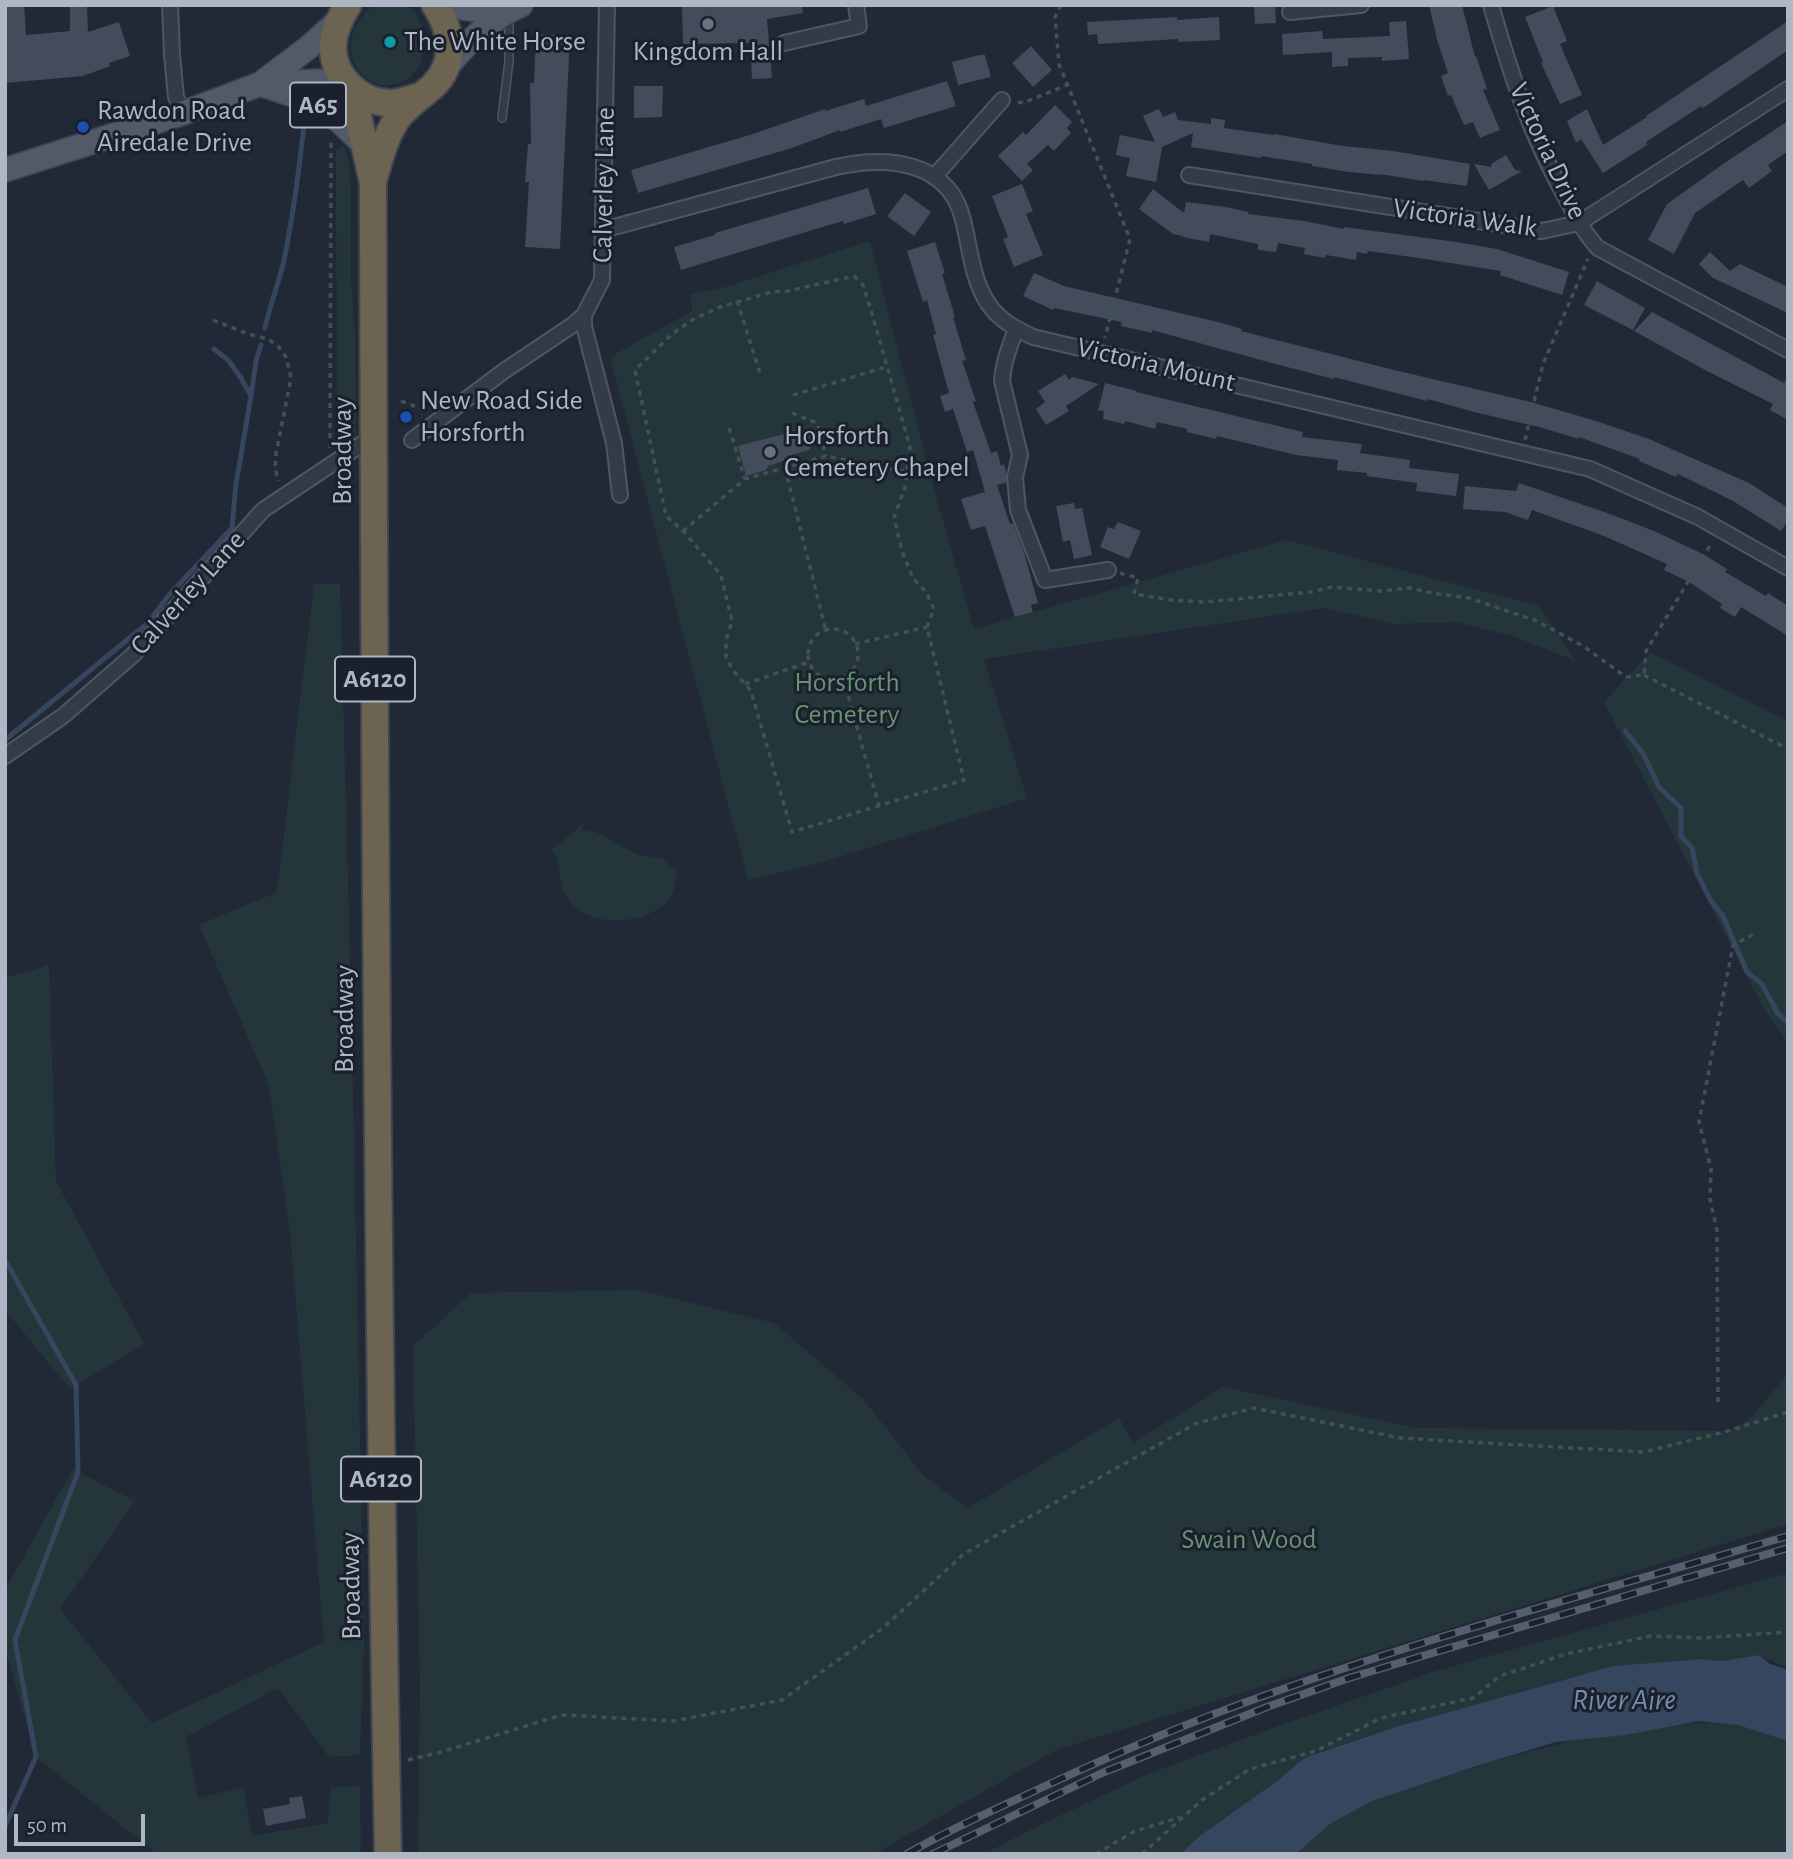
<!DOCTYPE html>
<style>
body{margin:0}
#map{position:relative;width:1793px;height:1859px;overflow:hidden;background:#212937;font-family:"Alegreya Sans",sans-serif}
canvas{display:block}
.frame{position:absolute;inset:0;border:7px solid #afb6c4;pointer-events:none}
.scale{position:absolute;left:14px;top:1814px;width:131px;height:32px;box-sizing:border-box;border:4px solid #afb6c4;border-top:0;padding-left:9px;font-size:21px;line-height:24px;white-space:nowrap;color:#afb6c4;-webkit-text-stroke:5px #1a202c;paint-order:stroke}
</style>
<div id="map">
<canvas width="1793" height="1859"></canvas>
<div class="frame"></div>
<div class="scale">50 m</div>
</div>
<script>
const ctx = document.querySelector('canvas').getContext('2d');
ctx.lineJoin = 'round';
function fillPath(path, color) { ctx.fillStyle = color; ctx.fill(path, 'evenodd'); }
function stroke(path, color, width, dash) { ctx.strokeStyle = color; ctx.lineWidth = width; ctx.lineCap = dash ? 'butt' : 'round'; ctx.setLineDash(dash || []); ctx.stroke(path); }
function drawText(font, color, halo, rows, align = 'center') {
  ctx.font = font + ' "Alegreya Sans",sans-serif'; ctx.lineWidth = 6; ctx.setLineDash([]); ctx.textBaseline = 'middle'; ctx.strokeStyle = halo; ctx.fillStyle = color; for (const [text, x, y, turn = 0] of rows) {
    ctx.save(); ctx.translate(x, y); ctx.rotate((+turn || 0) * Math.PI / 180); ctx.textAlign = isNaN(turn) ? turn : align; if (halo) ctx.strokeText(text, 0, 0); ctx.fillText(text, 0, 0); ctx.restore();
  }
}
const green = new Path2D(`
 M374,5h34c13,13 18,26 15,45 -5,50 -71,45 -72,-3 0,-18 9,-31 23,-42z
 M344,146l5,13 2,30v90l4,57 1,108 -19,8 -1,-302z
 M870,241l59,230 45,158 312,-89 253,66 37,55 -64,-25 -57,-14 -61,2 -70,-16 -340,51 43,139 -204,64 -75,18 -138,-523 82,-46 -1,-17 34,-7z
 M314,584h26l11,409 13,648 -4,114 -31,2 -51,-69 -92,49 12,61 45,-11 9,49 76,-13 3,-36 29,-1 1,68h-204l-121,-97 -31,-108v-59l68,-121 62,32 -75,108 92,114 172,-81 -34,-411 -21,-146 -70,-160 78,-33z
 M1650,652l138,69v322l-24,-34 -160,-307z
 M586,822l-5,8 15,2 42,23 24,3 15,14c-2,8 -2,20 -7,26 -20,25 -69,30 -94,10 -22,-18 -11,-42 -25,-58z
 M49,965l7,216 88,163 -74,45 -65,-79v-332z
 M639,1290l135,33 90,77 60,76 44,32 151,-90 14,25 90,-56 193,41 312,3 23,-13 37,-45v151l-732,226 -182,104h-456l2,-167 -7,-341 58,-53z
 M1788,1573v95l-29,-13 -37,6 -20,-2 -90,7 -48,14 -165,46 -95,32 -27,23 -76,54 -21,19h-196l52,-27 112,-53 136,-50 152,-53z
 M1784,1721l4,3v130h-522l46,-36 178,-56 142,-37z`);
const water = new Path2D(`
 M1759,1655l11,9 18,6v71l-50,-16 -40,-4 -72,14 -70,7 -83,25 -101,34 -41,22 -35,31h-116l21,-19 76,-54 27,-23 95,-32 165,-46 48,-14 90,-7 20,2z`);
const stream = new Path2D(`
 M265,328c5,-24 14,-45 19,-68 10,-48 16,-97 21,-145
 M251,396l5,-35 5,-16
 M1625,731l18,22 16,34 22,21v28l11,12 5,25 14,28 12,15 24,56 15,12 16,30 10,8
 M5,740l144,-118 19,-26 64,-68 4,-44 15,-88 -10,-18 -13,-18 -14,-11
 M5,1260l71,125 2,87 -63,168 21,117 -31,69`);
const building = new Path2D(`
 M5,5h19l2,30 44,-4v-26h17l1,27 31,-10 11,34 -21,7 1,3 -27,10 -78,7z
 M682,5h120l1,8 -36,6 5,59 -20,1 -2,-36 -67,1z
 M1254,5h21l1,18 -21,1z
 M1429,5h33l13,52 1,-1 11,33 -4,1 17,40 -20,8 -7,-16 -9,3 -13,-30 -3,1 -7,-20 7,-3 -10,-30z
 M1553,6l14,35 -7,3 22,51 -22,9 -19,-41 2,-1 -18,-45z
 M1177,17v3l42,-3 1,23 -42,2v-3l-80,5 -1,-10 -9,1 -1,-13z
 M1406,21l3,38 -27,2v-4l-34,1v8l-16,1v-15l-49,3 -1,-21 40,-3 1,8 67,-3 -1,-14z
 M1788,21v29l-85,58 -2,-2 -23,15 -32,21 1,3 -44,28 -22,-34 -5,4 -9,-22 20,-12 16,36 44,-28 -1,-1z
 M536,34l34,1 -10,214 -35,-2 4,-65h-4l3,-38h3l-1,-61h4z
 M1031,46l21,24 -19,17 -21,-24z
 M979,55h6l6,22 -33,8 -6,-23z
 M947,81l9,25 -72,22 -3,-9 -41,13v-2l-48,18 -154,45 -7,-23 122,-36 72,-25v2l39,-12 2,7z
 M634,86h29l-1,31 -28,1z
 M1055,105l17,17 -5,6 4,5 -17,18 -6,-6 -21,19 6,6 -11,11 -24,-25 25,-24 3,3z
 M1159,109l4,8 12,-5 3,8 33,4v-6l14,2 -1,8 50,7v-1l69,12 50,5 77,13 -3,22 -44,-6v1l-43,-7v1l-31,-3 -37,-6v-2l-51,-8v2l-70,-11 2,-14 -31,14 -6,35 -30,-6 4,-18 -14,-3 4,-20 35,7 -12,-26z
 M1788,121v30l-20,14 4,6 -23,17 -6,-8 -48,33 -21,41 -26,-14 19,-36 56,-40z
 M1506,155l9,15 7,1 -33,19 -15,-26 18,3 -1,-3z
 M1022,184l11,27 -7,3 17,41 -29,12 -11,-28 5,-2 -16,-41z
 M868,188l8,26 -32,10 -1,-3 -24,7 -138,42 -7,-23 41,-12v-2z
 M1153,189l31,24 2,-11 40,5 22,5v2l56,7 40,8v-2l112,15 41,7 72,23 -7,23 -62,-20 1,-4 -82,-13 -51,-7 -1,3 -10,-2 -1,8 -30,-5 -1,3 -21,-4 1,-6 -27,-5 -2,9 -18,-2v-6l-48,-10 -1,8 -26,-5v-1l-10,-2 -34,-25z
 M905,193l26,19 -17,24 -27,-20z
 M935,242l10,31 -3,1 13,43h-2l13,43 -4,1 14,40 -3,1 18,51 6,-2 4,15 3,-2 2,8v11l-9,2 13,39 3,-1 11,29 14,51 -7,2 2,7 -18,5 -30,-91 -14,4 -10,-31 24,-7 -12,-42 -6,2 -14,-43 -8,3 -5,-16 9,-3 -16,-58 3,-1 -9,-34 -4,2 -16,-51z
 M1710,252l20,19 10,-7 48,23v26l-75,-35 -14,-14z
 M1034,273l30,13 154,36 24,7 -1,2 153,39 137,32 65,19 53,18 100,44 39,25v12l-7,11 -48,-30 -55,-27 -2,3 -37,-16 1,-2 -61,-22v2l-40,-12 -65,-15 -46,-13 -1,2 -93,-24v2l-55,-14 -127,-35v3l-31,-7 1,-4 -68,-14 -1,2 -30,-14z
 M1597,281l48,27 -12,22 -49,-25z
 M1652,312l132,71 4,-8v45l-18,-10 3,-6 -66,-33 -73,-40z
 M1065,374l4,6 3,-3 27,7 -33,22 3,5 -23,14 -10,-16 9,-7 -7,-11z
 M1105,383l32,8 -1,1 167,40 -1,5 60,7 -2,9 50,7 -1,8 50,6 -3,22 -40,-5 1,-8 -50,-7v-3l-30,-3 1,-10 -42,-5 -79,-19 -1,3 -29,-7v-3l-30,-7 -2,7 -30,-8 -1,3 -21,-5 1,-8 -6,-1z
 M800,428l10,6 3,10 -4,6 -17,5v3l-24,8 -2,4 -20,6 -8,-30 46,-12z
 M1519,483l91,31 44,17 49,23 24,15 -2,3 41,24 2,-3 20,13v30l-47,-29 -6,10 -15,-9 2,-4 -33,-22 -25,-12 3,-6 -63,-28 -72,-26 -4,10 -23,-8 -42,-3 2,-23 51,5z
 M1074,503l1,6 7,-1 10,47 -18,4 -4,-19 -7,2 -7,-36z
 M1118,522l23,9 -12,28 -29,-12 8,-20 6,2z
 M302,1796l4,22 -40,8 -3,-17 27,-5 -1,-6z`);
const path = new Path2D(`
 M1061,5l-6,12 4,47 71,175 -25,99
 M1018,102l5,1 44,-18
 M854,276l9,9 7,22 40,140 -5,40 -11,31 9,36 10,24 13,14 8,17 -7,18 37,153 -172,52 -41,-141 -15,-17 -10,-15v-19l6,-19 -11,-46 -38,-44 -17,-15 -31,-146 37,-36 20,-14 28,-13 52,-15 16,-1z
 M737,301l23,72
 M213,320l35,14 20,5 10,7 8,11 5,21 -15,76 -1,13 3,14
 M793,395l93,-28
 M401,401l24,9
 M792,413l25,10 9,33
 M729,428l16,51
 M1525,440l18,-76 45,-105
 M330,448l1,-307
 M785,468l41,163
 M683,531l62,-52 81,-23 81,16
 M1120,573l18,5 -4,16 37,6 33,2 107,-10 21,-5 49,4 29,-3 22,5 37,5 68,23 46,25 43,31 18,-2 2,-24 66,-109
 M808 654a25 25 0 1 1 50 0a25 25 0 1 1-50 0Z
 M855,644l72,-17
 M1644,675l144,74
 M843,677l36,129
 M745,684l64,-22
 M1718,1402l-1,-171 -7,-32 1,-30 -12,-47 34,-177 21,-11
 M408,1760l33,-8 121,-37 111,6 109,-21 101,-72 82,-75 232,-130 57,-15 146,30 244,14 84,-21 60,-19
 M1096,1854l37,-22 47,-15
 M1142,1854l60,-54 48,-31 66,-18 65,-33 92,-20 27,-22 66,-22 85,-18 50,2 87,-6`);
const lane = new Path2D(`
 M502,118l7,-57v-44`);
const street = new Path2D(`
 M170,5l2,50 4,42 7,16
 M1491,5c20,70 39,129 75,193 9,17 18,35 32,50l190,102
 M1290,12l71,-7
 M784,43l75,-17 -3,-21
 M1189,175l353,56 37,-8 209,-134
 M934,177l68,-77
 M603,230l233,-63c50,-11 113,-7 127,53 8,31 9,65 30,90 11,13 26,20 40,27l557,132 108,48 90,51
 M584,315v11l30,117 6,52
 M1016,329c-6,17 -13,33 -14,52l18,74 -5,22 3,33 27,70 63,-10
 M412,440l92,-69 70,-47 10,-9 18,-35 5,-275
 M5,756l58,-40 70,-61 130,-145 111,-74`);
const primary = new Path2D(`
 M438,5l65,8
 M443,72c21,-26 46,-53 78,-67
 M273,83l71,-3
 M260,84l54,18 21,15 29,28
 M5,170l178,-57 77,-29 49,-37 29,-26`);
const highway = new Path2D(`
 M348,5c-8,13 -14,25 -15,41 -1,31 28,57 58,57 8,0 18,-4 27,-6
 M352,89l21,94c1,557 4,1114 15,1671
 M373,181c7,-22 12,-47 27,-66 11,-12 22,-19 33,-29 24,-23 19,-56 2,-81`);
const rail = new Path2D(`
 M907,1854c43,-25 89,-45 134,-66 73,-34 148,-66 225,-93 171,-61 347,-108 522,-159
 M933,1854l169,-81 165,-66 82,-29 80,-24 359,-106`);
const markers = [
 [708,24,7,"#6b7280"],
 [390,42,7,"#0f9aa8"],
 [83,127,7,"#1a4fb4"],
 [406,417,7,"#1a4fb4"],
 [770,452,7,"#6b7280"]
];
const shields = [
 [318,105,56],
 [375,679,80],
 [381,1479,80]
];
const shieldNames = [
 ["A65",318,105],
 ["A6120",375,679],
 ["A6120",381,1479]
];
const poiNames = [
 ["The White Horse",404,42],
 ["Kingdom Hall",708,52,"center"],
 ["Rawdon Road",97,111],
 ["Airedale Drive",97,143],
 ["New Road Side",420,401],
 ["Horsforth",420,433],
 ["Horsforth",784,436],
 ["Cemetery Chapel",784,468]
];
const streetNames = [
 ["Victoria Drive",1548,151,65],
 ["Calverley Lane",604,185,-89],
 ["Victoria Walk",1465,218,8],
 ["Victoria Mount",1156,365,13],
 ["Broadway",343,451,-90],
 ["Calverley Lane",188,593,-48],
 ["Broadway",345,1019,-90],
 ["Broadway",351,1586,-91]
];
const parkNames = [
 ["Horsforth",847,683],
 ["Cemetery",847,715],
 ["Swain Wood",1249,1540]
];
const waterNames = [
 ["River Aire",1624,1700]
];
fillPath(green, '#243639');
fillPath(water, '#36465f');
stroke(stream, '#36465f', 5);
fillPath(building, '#424c5b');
stroke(lane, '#4f5662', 10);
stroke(street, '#4f5662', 18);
stroke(primary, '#3e4451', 26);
stroke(highway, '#3f4652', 30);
stroke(path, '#405255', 3.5, [5, 5]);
stroke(lane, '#343b47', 7);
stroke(street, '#343b47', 14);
stroke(primary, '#525a67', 23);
stroke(highway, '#6d6351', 26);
stroke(rail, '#565f6e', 8);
stroke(rail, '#1a202c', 5, [16]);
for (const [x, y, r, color] of markers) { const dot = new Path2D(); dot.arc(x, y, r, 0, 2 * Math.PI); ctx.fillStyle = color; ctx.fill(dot); stroke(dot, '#1a202c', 2.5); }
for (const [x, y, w] of shields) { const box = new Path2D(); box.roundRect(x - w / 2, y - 22.5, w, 45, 5); ctx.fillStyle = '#1a202c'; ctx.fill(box); stroke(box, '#afb6c4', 2); }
drawText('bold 26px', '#afb6c4', null, shieldNames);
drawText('28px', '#afb6c4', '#1a202c', poiNames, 'left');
drawText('28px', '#afb6c4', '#1a202c', streetNames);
drawText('28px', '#679373', '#1a202c', parkNames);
drawText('italic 30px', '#778cab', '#1a202c', waterNames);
</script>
